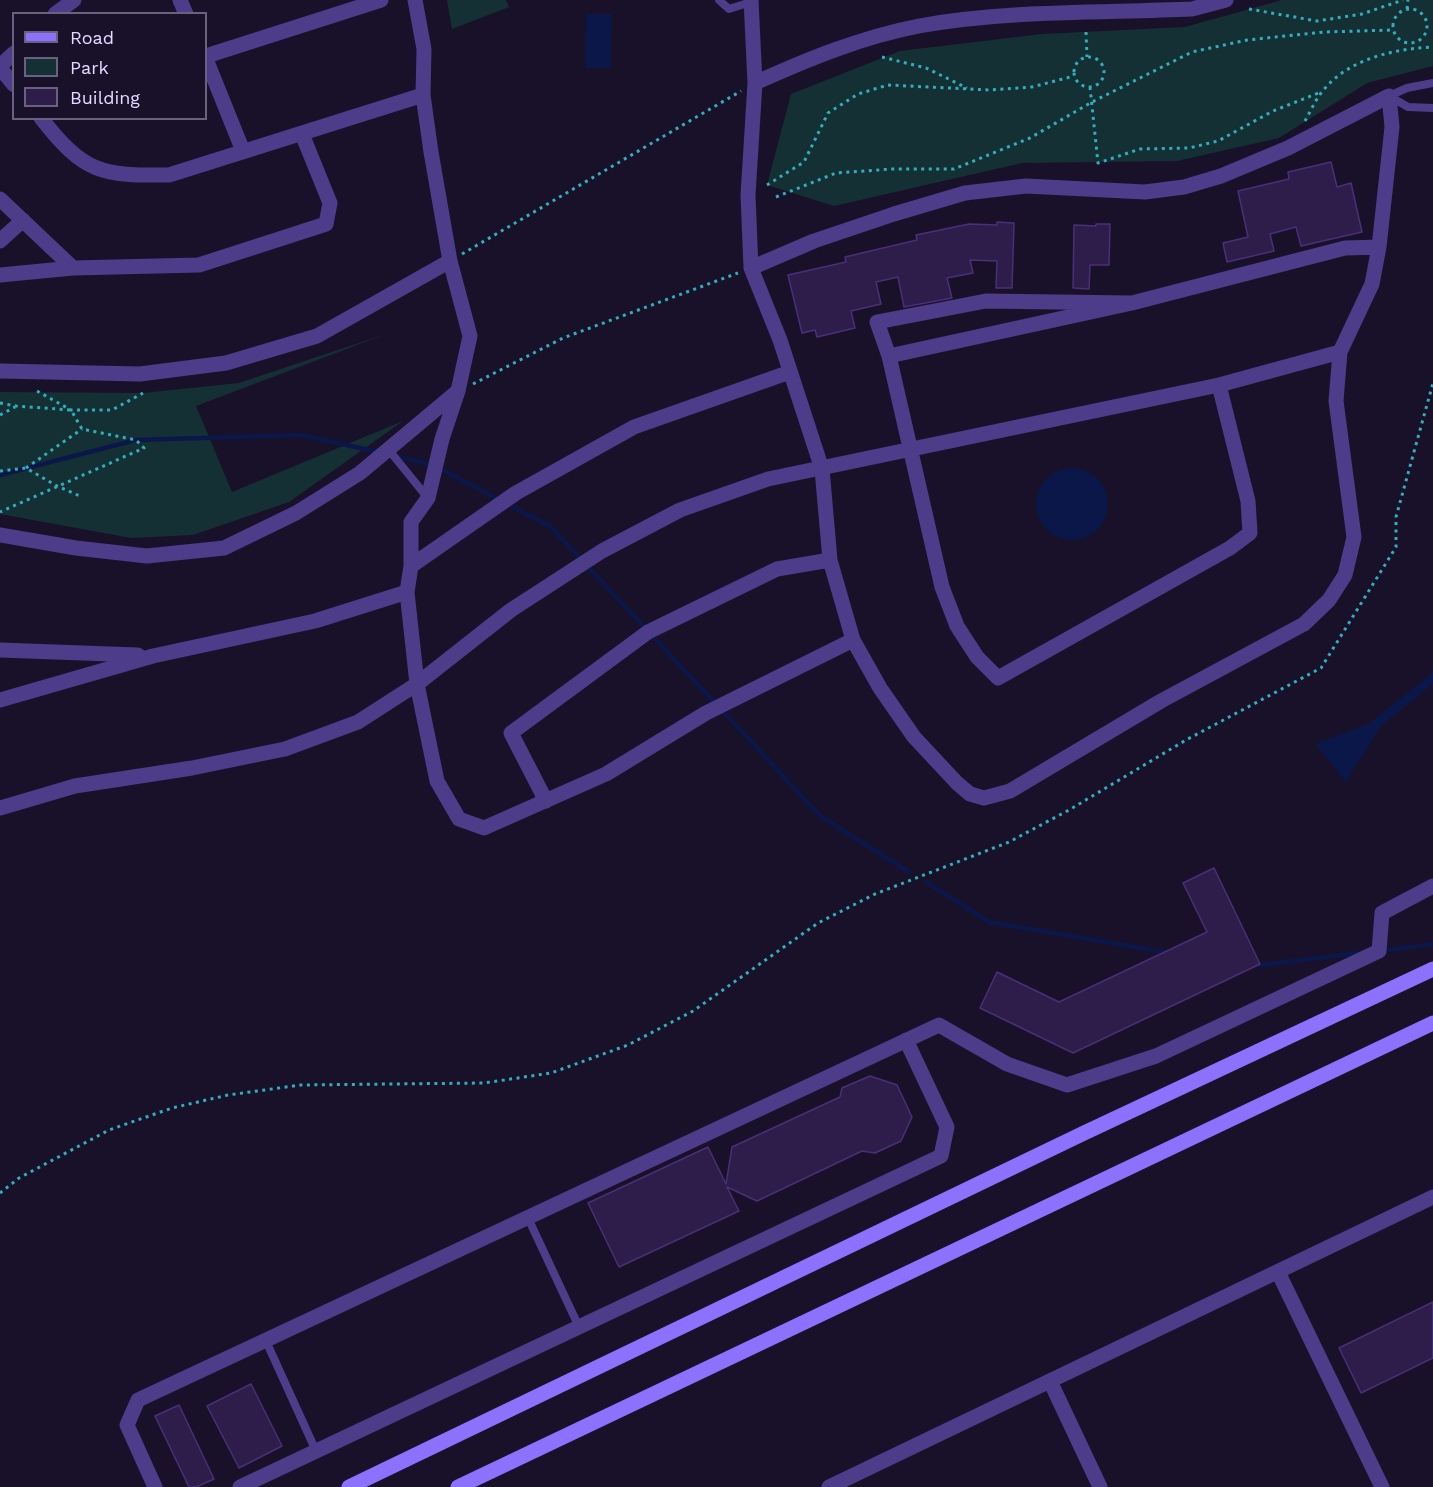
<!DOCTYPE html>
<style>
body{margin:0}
#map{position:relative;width:1433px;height:1487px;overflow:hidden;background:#19112a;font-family:"Work Sans",sans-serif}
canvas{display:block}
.legend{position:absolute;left:12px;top:12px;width:195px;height:108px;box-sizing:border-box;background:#19112a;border:2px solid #6a617f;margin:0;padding:8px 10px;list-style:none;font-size:18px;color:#e4daff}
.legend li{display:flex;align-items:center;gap:12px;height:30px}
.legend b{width:30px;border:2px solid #6a617f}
</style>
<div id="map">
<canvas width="1433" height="1487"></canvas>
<ul class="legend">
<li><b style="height:8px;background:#8c71ff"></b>Road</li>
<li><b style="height:16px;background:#143034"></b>Park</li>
<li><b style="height:16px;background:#2e1d4b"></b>Building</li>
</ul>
</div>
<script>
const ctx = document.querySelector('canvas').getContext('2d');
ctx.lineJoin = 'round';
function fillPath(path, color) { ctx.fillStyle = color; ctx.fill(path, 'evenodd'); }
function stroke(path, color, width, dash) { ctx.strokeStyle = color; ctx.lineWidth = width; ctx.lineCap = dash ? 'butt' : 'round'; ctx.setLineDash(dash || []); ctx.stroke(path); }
const green = new Path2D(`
 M447,0h59l3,7 -57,22z
 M1282,0h151v66l-66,17 -88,55 -102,23 -155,2 -188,43 -67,-21 24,-91 109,-43 142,-17 143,-7z
 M386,334l-190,72 36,86 171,-71 -114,81 -96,33 -62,3 -131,-24v-122l143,1 96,-10z`);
const water = new Path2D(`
 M586,14h26l-1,54h-26z
 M1036 504a36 36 0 1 1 72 0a36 36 0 1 1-72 0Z
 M1433,669v15l-53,43 -34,55 -31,-38 53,-20 62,-49z`);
const stream = new Path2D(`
 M395,456l38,9 67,35
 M0,475l136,-35 165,-5 77,17
 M507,504l43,22 166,178
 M722,710l98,106 89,56
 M926,882l63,40 181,31
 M1380,951l53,-7
 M1252,966l108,-13`);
const building = new Path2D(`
 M1331,162l6,25 14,-4 11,49 -61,14 -5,-19 -26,7 4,17 -47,11 -4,-19 25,-6 -10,-46 51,-12 -1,-7z
 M997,222l17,1 -2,65h-16l1,-27 -27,-1 3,13 -26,5 5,20 -48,9 -6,-30 -22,5 5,22 -30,7 4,17 -38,9 -2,-7 -13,3 -14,-58 58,-13 -1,-5 72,-17 -1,-5 53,-11 28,1z
 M1096,224h14l-1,41h-19l-1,24 -16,-1 1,-63 22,1z
 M1214,868l46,96 -187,89 -93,-45 17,-36 62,30 148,-70 -24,-49z
 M870,1076l27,9 15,32 -11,24 -26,12 -13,-2 -105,50 -30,-14 12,24 -120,56 -31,-64 120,-56 18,37 6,-37 108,-50 2,-9z
 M1433,1302v56l-72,35 -22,-45z
 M251,1384l31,62 -43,22 -32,-62z
 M179,1405l35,74 -18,8h-7l-34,-71z`);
const path = new Path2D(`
 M1393 26a17 17 0 1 1 34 0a17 17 0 1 1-34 0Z
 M1249,9l68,12 45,-7 41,-14
 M1407,9l1,-9
 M1086,32l1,25
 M1074 72a15 15 0 1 1 30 0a15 15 0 1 1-30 0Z
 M882,57l44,11 41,20
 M1090,87l8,76 42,-14 49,-1 29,-7 55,-30 48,-19
 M1305,121c5,-9 10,-20 16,-28 26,-34 72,-44 112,-46
 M767,185l37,-23 24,-49 30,-19 30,-9 101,5 43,-3 42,-11
 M776,197l60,-24 56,-4h62l76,-31 62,-36 100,-50 55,-12 77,-8 69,-2
 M462,254l279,-163
 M473,384l90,-46 175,-65
 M37,391l34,19h41l31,-17
 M0,403l16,3 55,4 11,19 54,11 8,8 -144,64
 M0,415l15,-8
 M26,468l56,-39
 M0,471l26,-3 31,18 25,11
 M0,1193l19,-15 90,-48 63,-22 56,-13 73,-10 183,-2 67,-10 77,-28 65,-34 125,-88 57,-29 134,-52 60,-32 117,-70 135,-72 75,-121v-30l37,-134`);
const lane = new Path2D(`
 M719,0l10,9 22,-7
 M1389,96l19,11 25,1
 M1389,96l18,-8 26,-5
 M388,449l39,48
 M528,1218l51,109
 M266,1341l50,110`);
const street = new Path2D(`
 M180,0l6,14
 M415,0l9,49 -1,46 8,57 19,109 20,75 -12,55 -16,48 -14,59 -17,24v44l-4,26 10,92 20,97 22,38 25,9 122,-54 100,-61 147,-73
 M751,0l4,83 -7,112 3,73
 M55,14l19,-14
 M206,56l175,-56
 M206,59l37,92
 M0,66l14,-13
 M0,68l14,17
 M755,83c53,-24 107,-46 164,-57 89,-16 182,-13 273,-17l34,-9
 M1389,96l3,31 -13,120 -7,37 -32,68 -4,49 18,136 -9,38 -16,25 -25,24 -143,77 -151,90 -26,7 -14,-4 -13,-11 -43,-46 -34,-49 -27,-48 -23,-80 -8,-91 -42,-129 -29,-72 63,-27 80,-27 71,-21 61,-7 119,6 39,-5 37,-11 67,-28z
 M41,118c43,55 60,58 128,57l254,-80
 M0,199l73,69
 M0,241l23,-21
 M0,275l73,-7 126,-3 127,-41 4,-21 -28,-69
 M1132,303l213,-55 34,-1
 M889,356l243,-53 -146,-2 -109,21 12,34 53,231 15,39 20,31 21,21 232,-130 20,-15 -2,-32 -29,-116
 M0,371l140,3 86,-11 91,-27 133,-75
 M0,535l76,13 71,8 77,-8 72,-35 64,-40 98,-82
 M411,566l105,-73 118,-66 156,-55
 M0,650l138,5
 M0,700l153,-44 162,-35 92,-29
 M546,801l-35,-68 137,-101 129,-63 53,-9
 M0,808l75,-22 117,-18 93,-19 73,-27 59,-38 94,-74 91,-59 78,-41 88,-31 451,-94 121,-33
 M1278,1272l104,215
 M1050,1381l50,106
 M155,1487l-28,-62 11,-25 801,-375 68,39 60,21 89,-29 223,-105 3,-38 51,-27
 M240,1487l701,-331 6,-29 -41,-87
 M829,1487l604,-290`);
const secondary = new Path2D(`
 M349,1487l733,-353 351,-165
 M458,1487l975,-464`);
fillPath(green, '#143034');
fillPath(water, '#0b1749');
stroke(stream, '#0b1749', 4.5);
fillPath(building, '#2e1d4b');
stroke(building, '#492f77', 1.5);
stroke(path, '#31aebc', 3, [3, 4.5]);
stroke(lane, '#4c3c89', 8);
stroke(street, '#4c3c89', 15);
stroke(secondary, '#8c71ff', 15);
</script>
